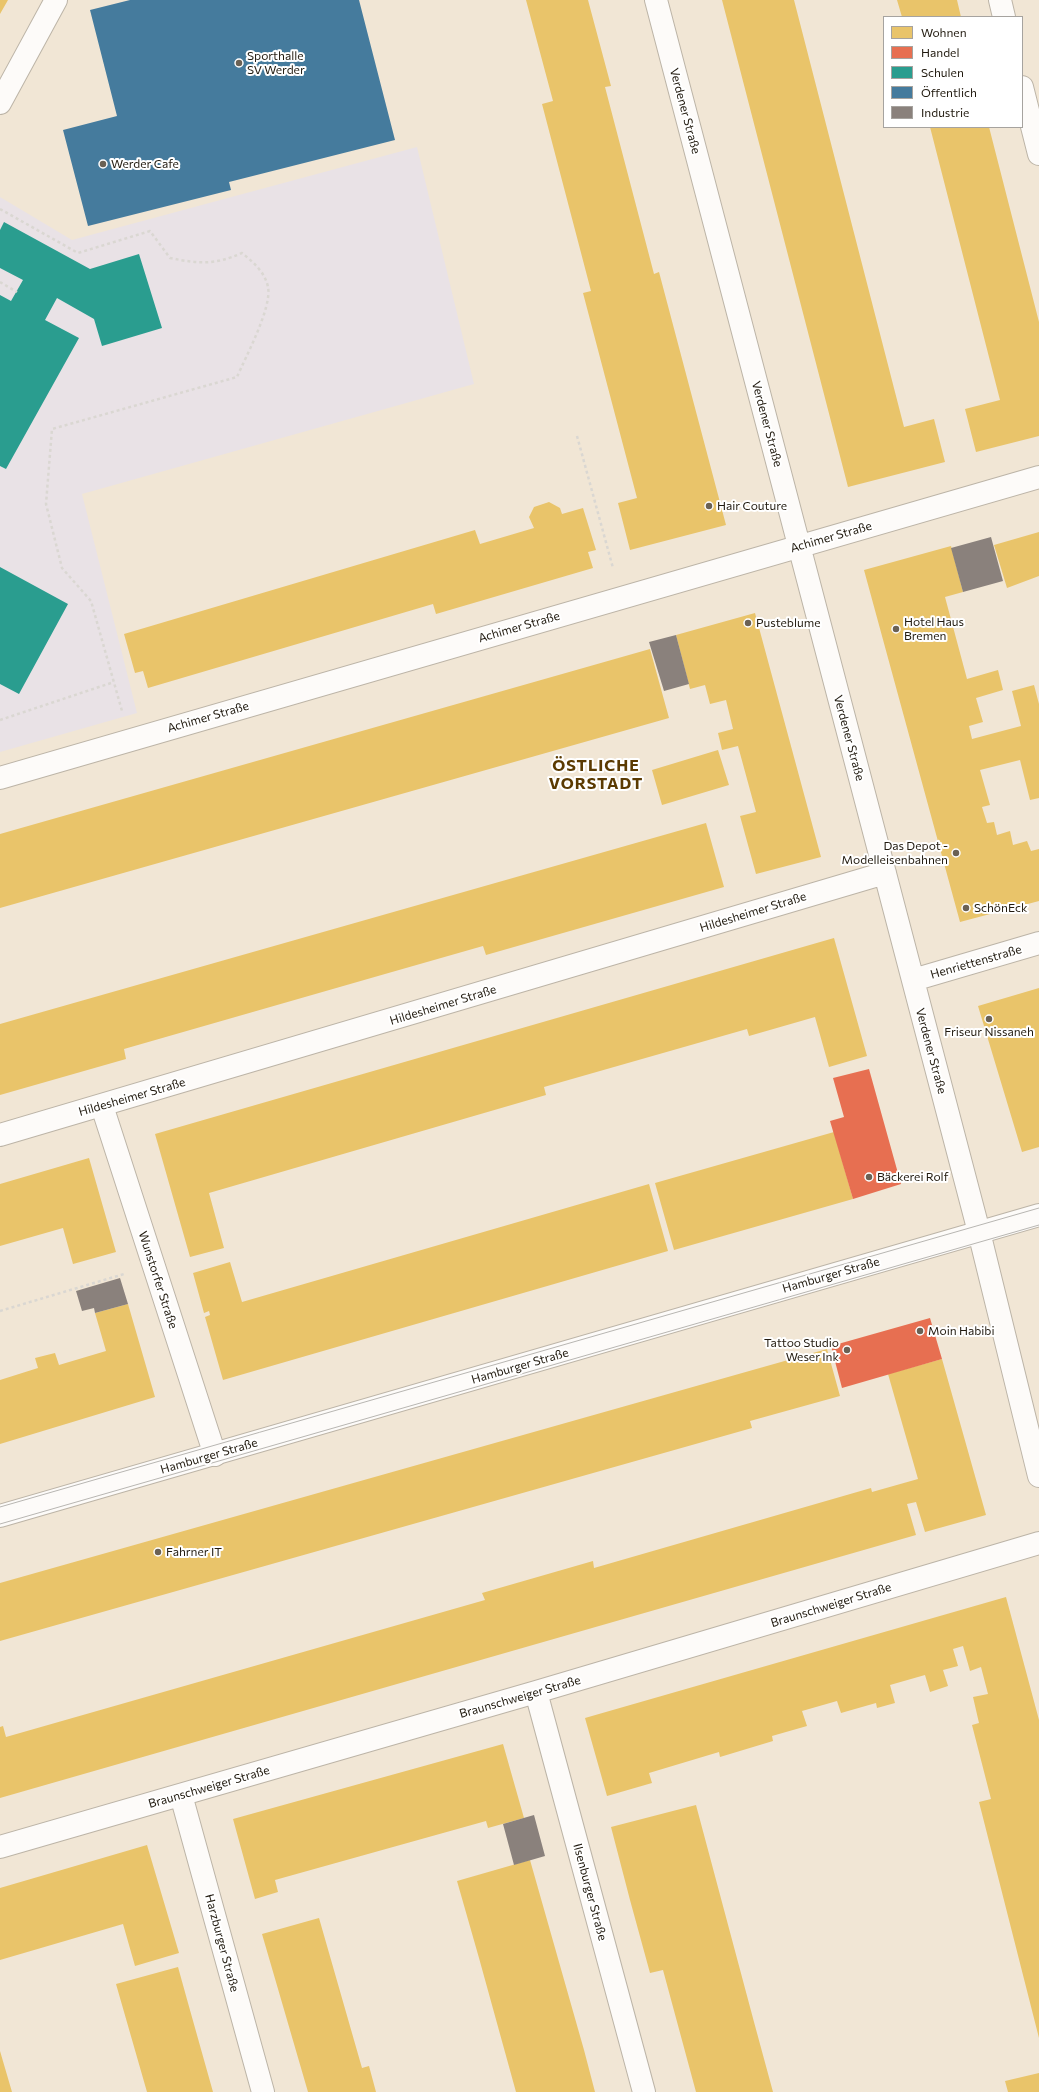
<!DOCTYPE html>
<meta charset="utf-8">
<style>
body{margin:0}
#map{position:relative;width:1039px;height:2092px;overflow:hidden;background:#f1e6d5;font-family:Commissioner,sans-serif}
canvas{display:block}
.legend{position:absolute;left:883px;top:16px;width:140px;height:112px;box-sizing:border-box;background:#fff;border:1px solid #a6a39f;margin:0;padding:5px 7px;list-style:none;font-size:12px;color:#211a0f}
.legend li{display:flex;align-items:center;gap:8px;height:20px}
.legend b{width:20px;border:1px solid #a6a39f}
</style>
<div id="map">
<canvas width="1039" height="2092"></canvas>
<ul class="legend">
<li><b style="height:11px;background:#e9c46a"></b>Wohnen</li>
<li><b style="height:11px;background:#e76f51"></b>Handel</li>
<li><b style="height:11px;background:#2a9d8f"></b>Schulen</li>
<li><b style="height:11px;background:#457b9d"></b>Öffentlich</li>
<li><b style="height:11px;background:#8a817c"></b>Industrie</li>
</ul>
</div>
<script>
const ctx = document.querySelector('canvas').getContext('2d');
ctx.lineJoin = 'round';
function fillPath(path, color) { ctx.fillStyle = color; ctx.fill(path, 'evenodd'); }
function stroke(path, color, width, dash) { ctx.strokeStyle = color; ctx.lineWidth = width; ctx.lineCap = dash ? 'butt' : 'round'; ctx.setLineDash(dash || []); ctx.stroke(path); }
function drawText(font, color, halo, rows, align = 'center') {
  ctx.font = font + ' Commissioner,sans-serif'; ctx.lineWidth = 4; ctx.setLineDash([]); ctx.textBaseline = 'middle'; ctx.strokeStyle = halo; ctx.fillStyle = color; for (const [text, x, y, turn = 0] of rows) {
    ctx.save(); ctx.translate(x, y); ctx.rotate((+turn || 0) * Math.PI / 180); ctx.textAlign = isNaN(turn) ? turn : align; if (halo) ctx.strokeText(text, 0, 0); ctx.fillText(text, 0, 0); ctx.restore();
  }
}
const education = new Path2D(`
 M417,147l57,237 -392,110 55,219 -137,39v-555l72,43z`);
const homes = new Path2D(`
 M0,0h8l-8,14z
 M526,0h62l23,86 -6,1 49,187 5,-2 67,253 -96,25 -12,-47 19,-5 -54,-205 8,-2 -49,-187 11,-3z
 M722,0h72l110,427 30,-8 11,43 -97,25z
 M897,0h60l4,17h-59z
 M930,127h59l50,195v114l-63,16 -11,-43 35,-9z
 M549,502l11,6 2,6 21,-6 13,42 -8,2 5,16 -157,46 -3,-10 -285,84 -5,-17 -8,2 -11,-39 351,-104 5,14 54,-16 -5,-11 5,-10z
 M1039,532v44l-32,12 -13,-43z
 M951,546l12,46 -18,5 22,82 31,-9 5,20 -27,8 7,24 -14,4 3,13 49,-13 -9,-35 22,-6 5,19v94l-9,2 -10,-40 -40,10 10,35 -8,2 5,16 7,-1 3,13 13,-4 3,14 14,-4 4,10 8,-2v52l-79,21 -96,-352z
 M755,613l66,244 -65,17 -16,-58 16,-4 -18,-66 -16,4 -4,-17 15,-4 -7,-29 -16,4 -5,-19 -15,4 -14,-54z
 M650,649l19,69 -669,190v-74z
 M718,750l11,35 -67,20 -10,-35z
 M706,823l18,64 -238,68 -3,-9 -98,28 -261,75 2,10 -126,36v-71z
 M834,938l33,118 -38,11 -14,-50 -66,19 -2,-7 -203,58 2,8 -337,98 15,55 -34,9 -35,-123z
 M1039,988v159l-17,5 -44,-146z
 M834,1132l19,67 -179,51 -19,-67z
 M89,1158l27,94 -43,12 -10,-36 -63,18v-62z
 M649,1184l19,67 -445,129 -18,-63 5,-2 -1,-4 -5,2 -11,-40 37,-11 12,40z
 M128,1304l27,93 -155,47v-64l38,-12 -3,-10 20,-5 4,12 47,-14 -11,-38z
 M827,1349l13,47 -90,25 2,7 -752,213v-58z
 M942,1359l44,156 -61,17 -9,-30 -9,2 9,31 -916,263v-71l3,-1 3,11 479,-137 -3,-7 111,-32 1,7 277,-80 1,4 46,-13 -30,-105z
 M1006,1597l33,123v318l-60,-236 12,-3 -19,-74 7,-2 -6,-26 15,-3 -7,-27 -11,4 -7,-25 -10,3 5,17 -15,4 5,16 -18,6 -5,-17 -35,10 5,18 -18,5 -1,-5 -35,10 -4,-12 -35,10 5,15 -35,10 1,5 -53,16 -1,-5 -70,21 3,10 -45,13 -22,-78z
 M503,1744l21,74 -36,10 -2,-7 -211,59 3,12 -23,7 -22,-80z
 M696,1805l58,217 19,70h-77l-33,-122 -13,3 -20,-73 -19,-73z
 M147,1845l32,108 -44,13 -12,-42 -123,36v-72z
 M530,1860l54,190 11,42h-79l-37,-134 -22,-77z
 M319,1918l43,150 7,-2 7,26h-68l-46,-158z
 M178,1967l10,36 25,89h-66l-31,-108z
 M0,2052v-1l12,41h-12z
 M1039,2073v19h-31l-3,-11z`);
const shops = new Path2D(`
 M869,1069l32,115 -48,15 -23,-78 14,-4 -11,-39z
 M930,1318l12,41 -100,29 -11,-42z`);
const schools = new Path2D(`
 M4,222l86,47 49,-15 23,74 -60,18 -8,-27 -37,-21 -12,22 34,18 -73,131 -6,-3v-171l11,6 12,-21 -23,-12v-38z
 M0,567l68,37 -49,90 -19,-10z`);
const public = new Path2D(`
 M130,0h229l36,140 -166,42 2,8 -143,36 -25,-96 54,-14 -27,-106z`);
const industry = new Path2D(`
 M991,537l12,44 -40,11 -12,-44z
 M676,635l13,49 -25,7 -15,-49z
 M120,1278l8,26 -33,9 -1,-5 -12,3 -6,-20z
 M534,1815l11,41 -31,9 -11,-41z`);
const path = new Path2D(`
 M0,209l78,44 72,-22 20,27c30,6 44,7 72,-5 11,9 23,19 26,34 4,21 -22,69 -31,90l-185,52 -6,75 16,64 29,33 31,110
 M0,282l17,10
 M577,436l36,132
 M0,720l114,-38
 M0,1311l124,-37`);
const minor = new Path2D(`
 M656,0l323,1232 60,244
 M1000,0l4,17
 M1022,87l17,67
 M0,103l56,-103
 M0,778l1039,-301
 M913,980l126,-37
 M102,1106l113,349
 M0,1135l885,-262
 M536,1692l108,400
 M181,1795l82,297
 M0,1847l536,-155 503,-149`);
const tertiary = new Path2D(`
 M0,1516l1039,-301`);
const tram = new Path2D(`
 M0,1507l1039,-299
 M0,1524l1039,-299`);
const markers = [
 [239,63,4,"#6a6154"],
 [103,164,4,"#6a6154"],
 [709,506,4,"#6a6154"],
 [748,623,4,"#6a6154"],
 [896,629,4,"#6a6154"],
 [956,853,4,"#6a6154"],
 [966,908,4,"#6a6154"],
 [989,1019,4,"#6a6154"],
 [869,1177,4,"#6a6154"],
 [920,1331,4,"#6a6154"],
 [847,1350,4,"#6a6154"],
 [158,1552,4,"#6a6154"]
];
const poiNames = [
 ["Sporthalle",247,56],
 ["SV Werder",247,70],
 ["Werder Cafe",111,164],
 ["Hair Couture",717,506],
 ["Hotel Haus",904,622],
 ["Bremen",904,636],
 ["Pusteblume",756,623],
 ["Das Depot -",948,846,"right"],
 ["Modelleisenbahnen",948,860,"right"],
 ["SchönEck",974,908],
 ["Friseur Nissaneh",989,1032,"center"],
 ["Bäckerei Rolf",877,1177],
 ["Moin Habibi",928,1331],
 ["Tattoo Studio",839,1343,"right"],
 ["Weser Ink",839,1357,"right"],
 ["Fahrner IT",166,1552]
];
const streetNames = [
 ["Verdener Straße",685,111,75],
 ["Verdener Straße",767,424,75],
 ["Achimer Straße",831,537,-16],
 ["Achimer Straße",519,627,-16],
 ["Achimer Straße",208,717,-16],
 ["Verdener Straße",849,738,75],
 ["Hildesheimer Straße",753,912,-17],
 ["Henriettenstraße",976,962,-16],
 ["Hildesheimer Straße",443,1005,-17],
 ["Verdener Straße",931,1051,75],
 ["Hildesheimer Straße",132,1097,-16],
 ["Hamburger Straße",831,1275,-16],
 ["Wunstorfer Straße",158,1280,72],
 ["Hamburger Straße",520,1366,-16],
 ["Hamburger Straße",209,1456,-16],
 ["Braunschweiger Straße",831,1605,-17],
 ["Braunschweiger Straße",520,1697,-16],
 ["Braunschweiger Straße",209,1787,-16],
 ["Ilsenburger Straße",590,1892,75],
 ["Harzburger Straße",222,1943,75]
];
const districtNames = [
 ["ÖSTLICHE",596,766],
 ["VORSTADT",596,784]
];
fillPath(education, '#e9e2e6');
fillPath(homes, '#e9c46a');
fillPath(shops, '#e76f51');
fillPath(schools, '#2a9d8f');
fillPath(public, '#457b9d');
fillPath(industry, '#8a817c');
stroke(minor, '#bcb4a7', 24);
stroke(tertiary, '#bcb4a7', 24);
stroke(path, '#dad7d2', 2.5, [3, 3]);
stroke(minor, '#fdfbf9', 22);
stroke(tertiary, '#fdfbf9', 22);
stroke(tram, '#b8b6b2', 1);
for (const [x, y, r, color] of markers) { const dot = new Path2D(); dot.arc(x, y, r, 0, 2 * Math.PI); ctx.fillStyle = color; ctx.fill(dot); stroke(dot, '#fff', 1.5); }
drawText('12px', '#211a0f', '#fff', poiNames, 'left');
drawText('12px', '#211a0f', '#fff', streetNames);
ctx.letterSpacing = '1px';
drawText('bold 16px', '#5b3a01', '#fff', districtNames);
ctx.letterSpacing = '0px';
</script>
